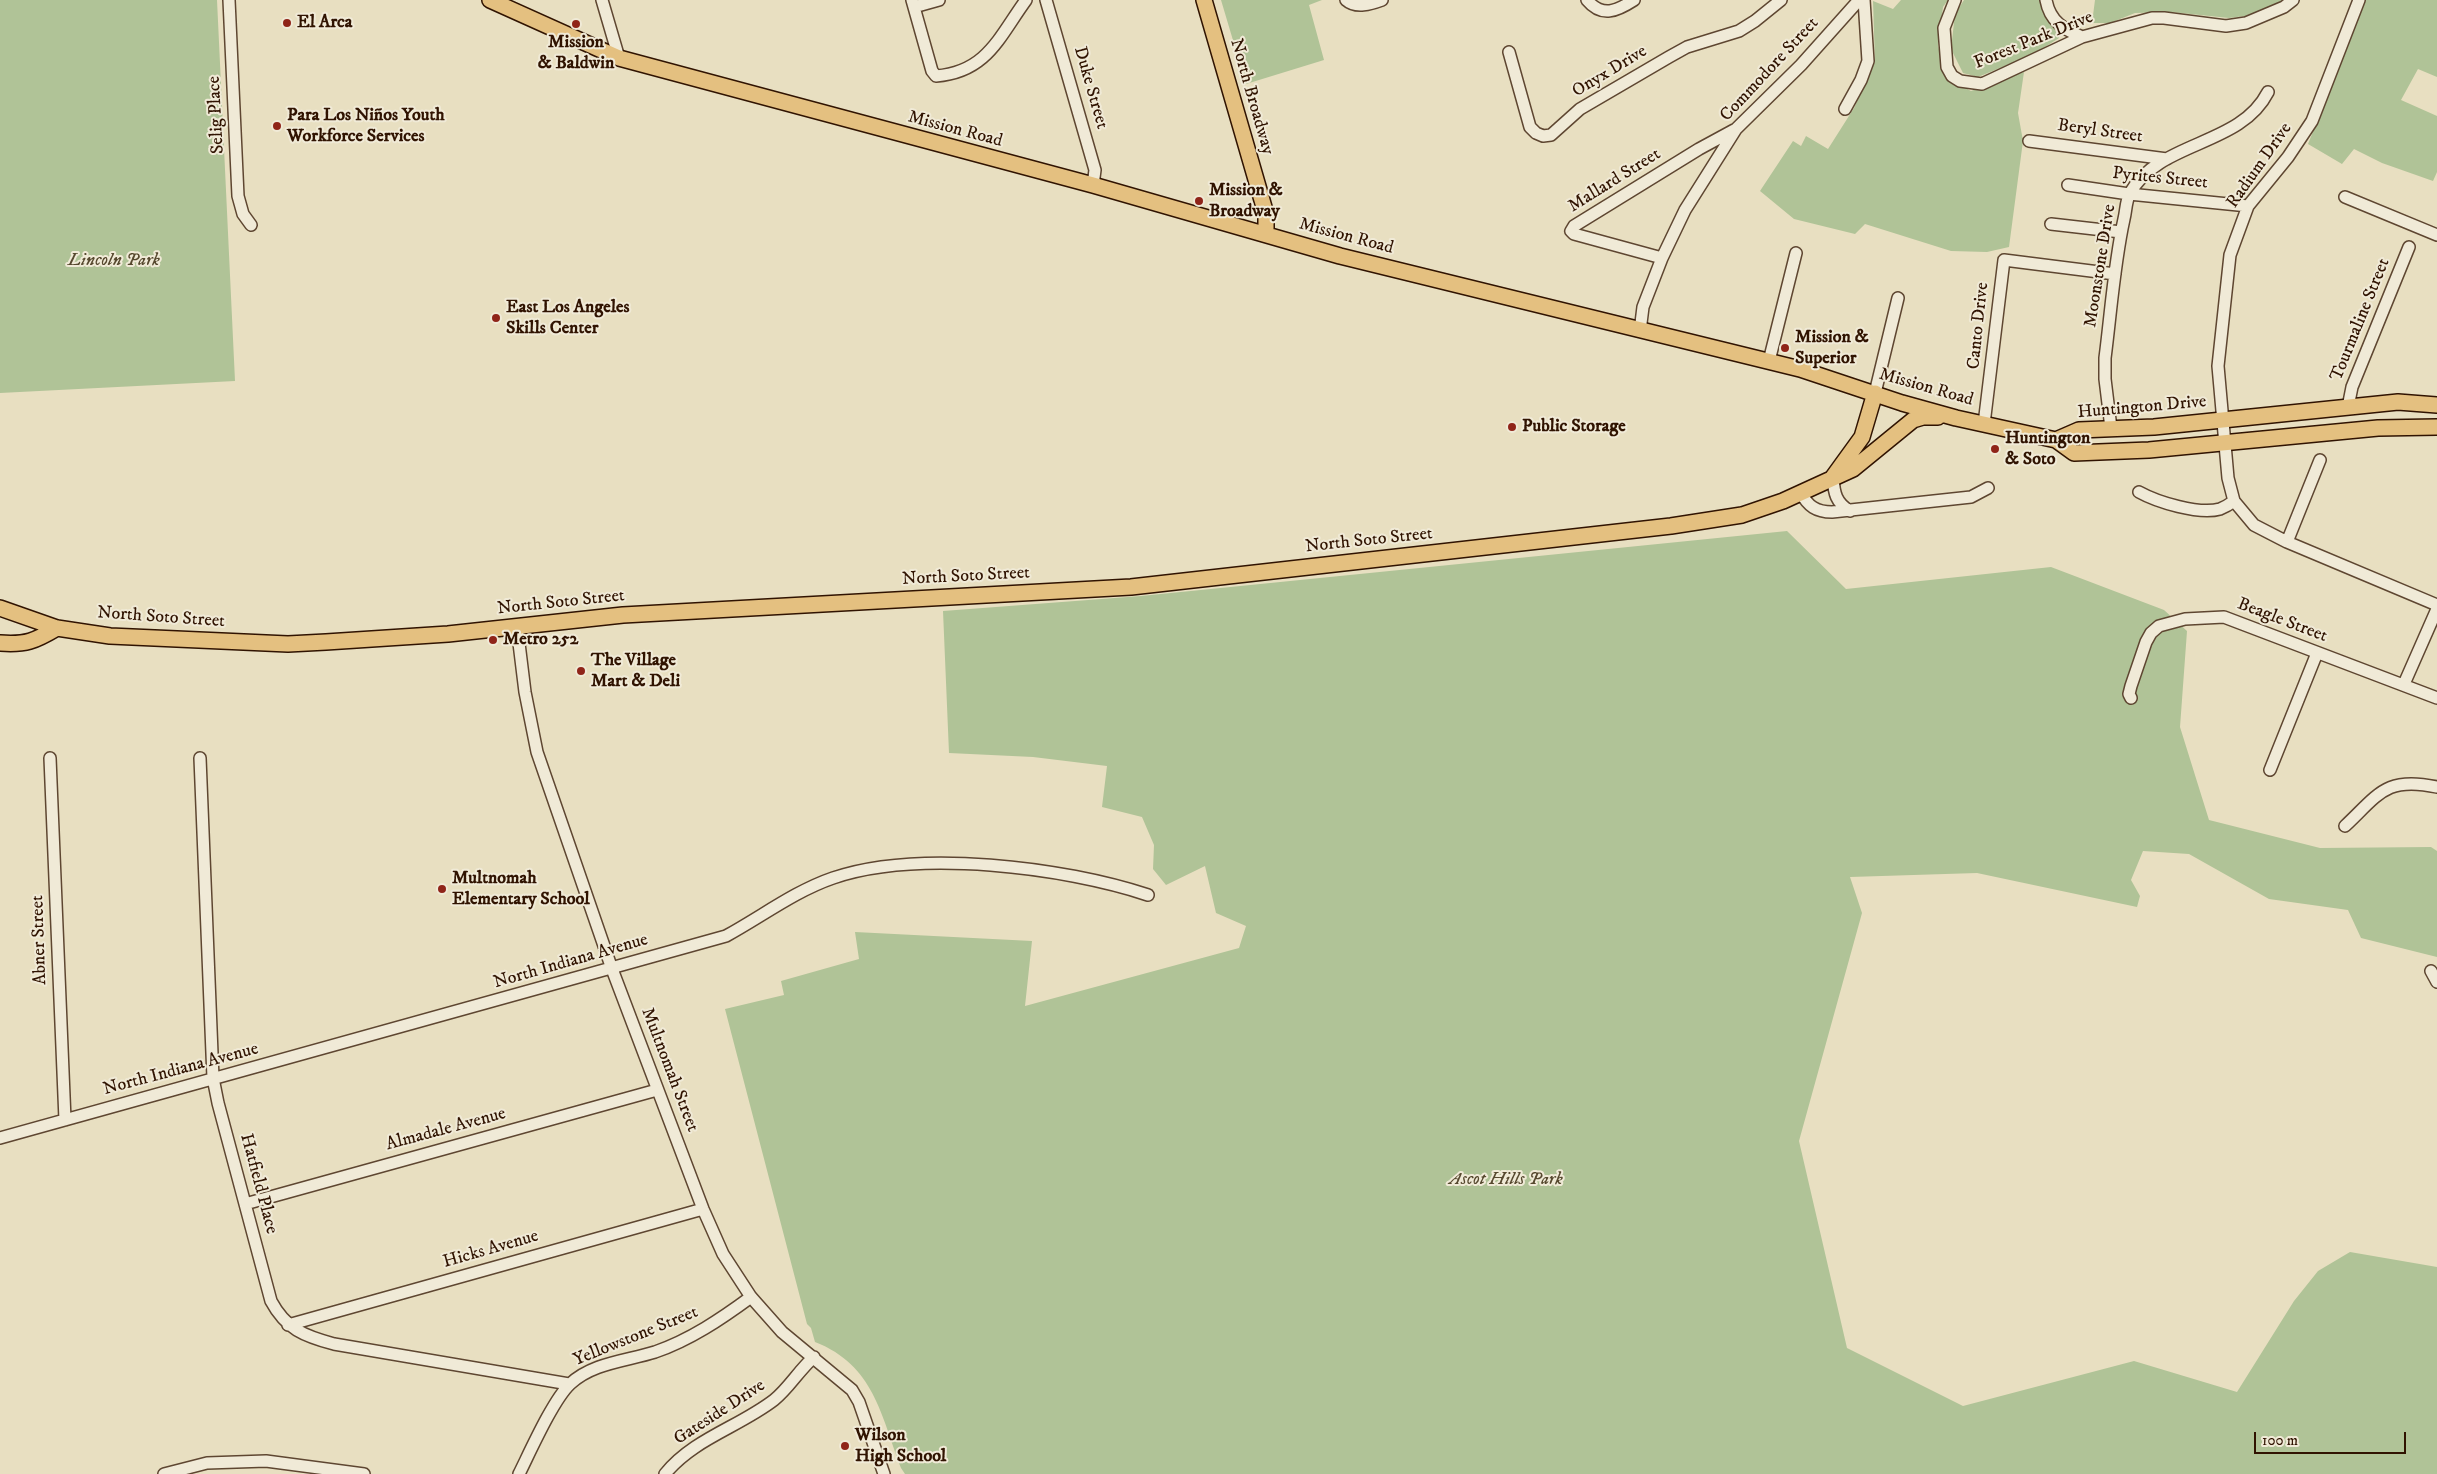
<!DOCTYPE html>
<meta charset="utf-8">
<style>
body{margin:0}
#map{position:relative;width:2437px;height:1474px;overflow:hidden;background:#e8dfc1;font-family:"IM FELL DW Pica",serif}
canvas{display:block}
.scale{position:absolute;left:2254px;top:1432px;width:152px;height:22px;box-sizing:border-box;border:2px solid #301301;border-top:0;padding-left:6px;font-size:15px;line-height:18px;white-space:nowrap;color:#301301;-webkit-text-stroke:4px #f0ead7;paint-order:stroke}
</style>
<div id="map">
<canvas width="2437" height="1474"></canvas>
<div class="scale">100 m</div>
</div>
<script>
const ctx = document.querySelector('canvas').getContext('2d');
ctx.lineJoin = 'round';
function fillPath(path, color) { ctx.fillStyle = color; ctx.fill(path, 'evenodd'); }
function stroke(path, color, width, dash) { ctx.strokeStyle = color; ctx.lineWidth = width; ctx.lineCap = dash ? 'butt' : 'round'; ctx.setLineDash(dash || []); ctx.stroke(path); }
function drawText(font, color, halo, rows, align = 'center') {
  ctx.font = font + ' "IM FELL DW Pica",serif'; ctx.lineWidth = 4; ctx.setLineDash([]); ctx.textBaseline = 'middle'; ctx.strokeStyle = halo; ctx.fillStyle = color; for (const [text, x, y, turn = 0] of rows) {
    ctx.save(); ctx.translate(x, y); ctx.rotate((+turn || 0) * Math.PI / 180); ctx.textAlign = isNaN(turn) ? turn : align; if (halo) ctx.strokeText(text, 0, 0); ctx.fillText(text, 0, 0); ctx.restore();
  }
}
const green = new Path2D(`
 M0,0h217l18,381 -235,12z
 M1221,0h101l-13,5 15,55 -78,24z
 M1901,0h47l-5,7 -5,39 9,32 24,13 53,-19 -6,41 5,28 -14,106 -22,5 -36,-1 -86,-27 -10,10 -61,-15 -34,-28 33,-50 8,5 5,-10 22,13 26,-41 21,-46 -2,-61 20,8z
 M1964,0h78l17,38 -25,16 -56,23 -15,-4 -12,-24 4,-35z
 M2095,0h188l-30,15 -24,3 -58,-6 -36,1 -25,10h-18z
 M2366,0h71v77l-19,-8 -17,31 36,16v56l-4,9 -51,-18 -28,-14 -12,15 -34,-20z
 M1787,531l59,58 205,-22 113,43 23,21 -7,96 29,93 111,28 111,-1 6,4v106l-76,-19 -13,-28 -79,-11 -80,-45 -46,-3 -12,29 9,16 -3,11 -160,-34 -127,4 12,36 -63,228 48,207 116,58 171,-45 103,31 57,-91 24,-30 32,-19 87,15v207h-1532l-4,-6c-20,-53 -27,-103 -86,-126l-4,-14 -4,-4 -82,-315 59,-14 -3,-14 78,-22 -4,-27 177,9 -7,65 214,-58 7,-22 -30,-13 -11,-47 -39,19 -13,-16 1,-24 -12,-28 -40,-10 5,-41 -74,-9 -84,-4 -6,-142 198,-15z`);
const minor = new Path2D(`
 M229,0l9,196 5,18 8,11
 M602,0l17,58
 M912,0l20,71 4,5c51,-4 63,-39 90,-76
 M1046,0l49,170 -2,15
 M1346,0c10,9 25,4 36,0
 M1587,0c15,18 30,11 47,0
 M1955,0l-11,28 3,39 5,9 8,5 22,3 100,-47 70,-19h12l62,8 20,-3 38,-16 9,-7
 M2046,0c4,22 18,29 36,37
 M2359,0l-47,121 -24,36 -40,49 -18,49 -12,111 10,112 6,23 20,24 33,17 150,63
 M914,7l25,-7
 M1509,52l21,75 6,6 7,3 8,-1 29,-26 89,-52 18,-10 52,-16 16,-10 26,-21
 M1845,109l16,-29 7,-19 -4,-61
 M2029,141l138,18
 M2068,185l61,9 119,12
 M2345,197l92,38
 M2051,224l70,8
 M1662,258l-88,-24 -3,-3 3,-5 125,-77 35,-19
 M1640,331l3,-24 19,-49 23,-48 51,-81 65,-64 58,-65
 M1769,361l27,-108
 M1875,393l23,-95
 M2348,407l4,-20 57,-140
 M1984,424l20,-164 111,14
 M2111,428l-6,-49v-21c6,-46 9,-94 19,-139 2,-8 2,-19 6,-26 30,-53 110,-46 138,-101
 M1833,478c1,15 3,25 17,33
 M2139,492c18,10 60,23 81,17 5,-2 10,-5 14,-8
 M1801,493c7,13 15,19 31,19l139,-15 17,-9
 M2287,542l33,-82
 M517,627l8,65 12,60 75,217 91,240 20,45 28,43 31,35 70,58 7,12 25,72
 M2404,684l33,-75
 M2131,698l-2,-4 2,-8 15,-44 5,-9 8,-7 26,-7 39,-2 213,81
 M50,758l15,362
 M200,758l13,320 5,25 53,198c15,28 33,35 63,43l235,40
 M2270,770l47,-117
 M2345,826c34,-32 41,-50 92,-39
 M2431,971l6,11
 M0,1138l726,-202c35,-19 69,-45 107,-58 85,-29 230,-11 315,17
 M245,1204l412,-114
 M288,1325l415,-116
 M164,1474l43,-11 59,-2 98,13
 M519,1474c11,-22 34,-74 51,-90 22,-21 56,-23 85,-32 35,-12 66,-33 96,-55
 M665,1474c28,-35 74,-47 109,-74 15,-12 25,-30 40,-43`);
const major = new Path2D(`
 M490,0l129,58 474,127 247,71 460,113 102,34 54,15 100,22 18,13 75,-3 229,-22 59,-1
 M1204,0l62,214v20
 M2056,440l23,-10 75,-3 244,-25 39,3
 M1833,477l29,-40 13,-44
 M0,608l57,20 53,8 178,8 38,-2 122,-8 175,-19 508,-28 540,-61 71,-11 41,-14 70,-32 60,-49 10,-3h15
 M0,643c26,2 35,-2 57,-15`);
const markers = [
 [287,23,5,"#8f2418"],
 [576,24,5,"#8f2418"],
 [277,126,5,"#8f2418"],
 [1199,201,5,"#8f2418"],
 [496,318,5,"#8f2418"],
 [1785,348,5,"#8f2418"],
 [1512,427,5,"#8f2418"],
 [1995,449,5,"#8f2418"],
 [493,640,5,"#8f2418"],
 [581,671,5,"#8f2418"],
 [442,889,5,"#8f2418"],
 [845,1446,5,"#8f2418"]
];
const poiNames = [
 ["El Arca",297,23],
 ["Mission",576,43,"center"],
 ["& Baldwin",576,64,"center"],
 ["Para Los Niños Youth",287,116],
 ["Workforce Services",287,137],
 ["Mission &",1209,191],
 ["Broadway",1209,212],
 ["East Los Angeles",506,308],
 ["Skills Center",506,329],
 ["Mission &",1795,338],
 ["Superior",1795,359],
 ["Public Storage",1522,427],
 ["Huntington",2005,439],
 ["& Soto",2005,460],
 ["Metro 252",503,640],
 ["The Village",591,661],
 ["Mart & Deli",591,682],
 ["Multnomah",452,879],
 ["Elementary School",452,900],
 ["Wilson",855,1436],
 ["High School",855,1457]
];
const streetNames = [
 ["Forest Park Drive",2034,41,-22],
 ["Commodore Street",1770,70,-47],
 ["Onyx Drive",1610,72,-31],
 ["Duke Street",1090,88,74],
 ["North Broadway",1251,97,74],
 ["Selig Place",217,115,-93],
 ["Mission Road",955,130,15],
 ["Beryl Street",2100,132,8],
 ["Radium Drive",2260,166,-55],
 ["Pyrites Street",2160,179,6],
 ["Mallard Street",1615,181,-32],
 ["Mission Road",1346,237,15],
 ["Moonstone Drive",2101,266,-81],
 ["Tourmaline Street",2361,320,-68],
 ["Canto Drive",1979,326,-84],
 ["Mission Road",1926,388,16],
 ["Huntington Drive",2142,408,-5],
 ["North Soto Street",1369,541,-6],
 ["North Soto Street",966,577,-3],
 ["North Soto Street",561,603,-6],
 ["North Soto Street",161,618,4],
 ["Beagle Street",2282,621,21],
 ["Abner Street",40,940,-92],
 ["North Indiana Avenue",571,962,-16],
 ["North Indiana Avenue",181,1070,-15],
 ["Multnomah Street",669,1070,69],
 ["Almadale Avenue",446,1130,-15],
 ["Hatfield Place",258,1184,75],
 ["Hicks Avenue",491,1250,-16],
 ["Yellowstone Street",636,1337,-22],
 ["Gateside Drive",720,1413,-33]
];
const parkNames = [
 ["Lincoln Park",114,261],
 ["Ascot Hills Park",1506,1180]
];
fillPath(green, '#b0c397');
stroke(minor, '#5e4631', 14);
stroke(major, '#301301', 18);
stroke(minor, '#f0ead7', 11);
stroke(major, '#e4c080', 15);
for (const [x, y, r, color] of markers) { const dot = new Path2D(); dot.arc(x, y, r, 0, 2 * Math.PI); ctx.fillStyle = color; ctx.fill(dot); stroke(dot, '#f0ead7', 2); }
drawText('bold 18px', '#301301', '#f0ead7', poiNames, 'left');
drawText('18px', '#301301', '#f0ead7', streetNames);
drawText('italic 18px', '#56482e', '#f0ead7', parkNames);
</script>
